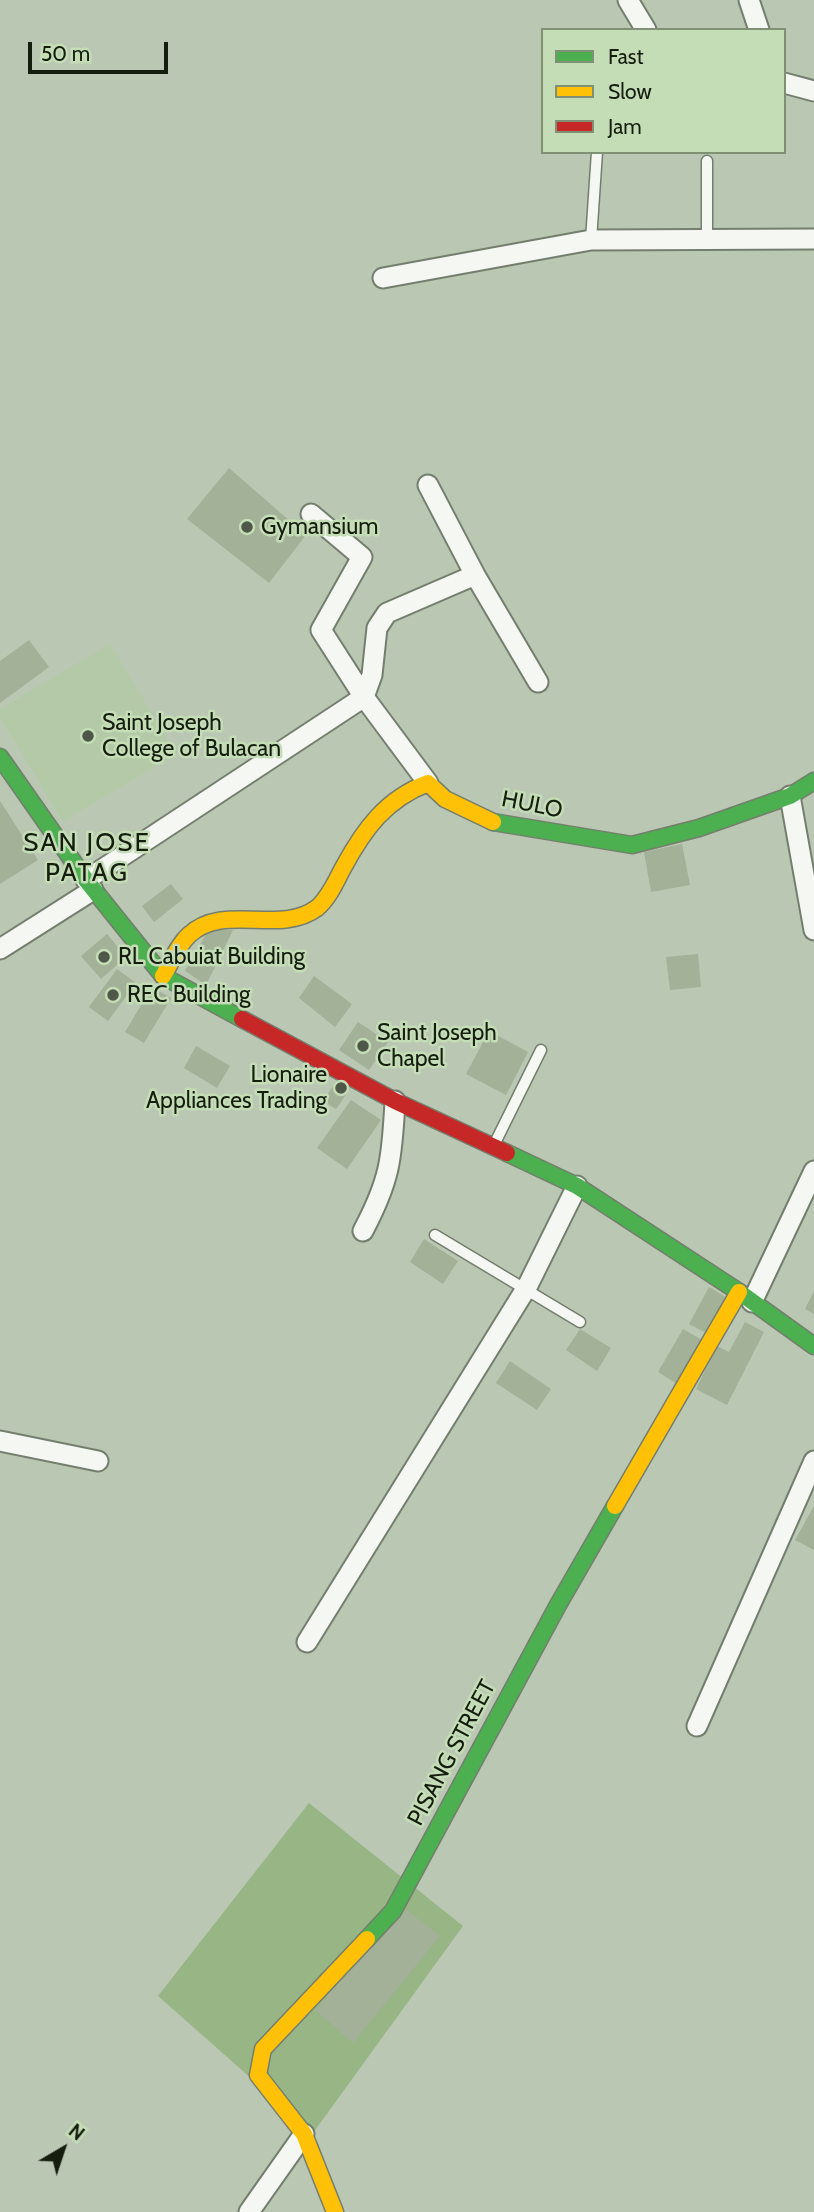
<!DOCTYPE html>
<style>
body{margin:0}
#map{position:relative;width:814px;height:2212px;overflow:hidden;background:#bac7b2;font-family:Cabin,sans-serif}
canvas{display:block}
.legend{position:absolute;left:541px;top:28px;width:245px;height:126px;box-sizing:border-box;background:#c5ddb7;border:2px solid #7f9074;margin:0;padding:9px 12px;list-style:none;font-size:21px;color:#151d0f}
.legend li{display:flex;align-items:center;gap:14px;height:35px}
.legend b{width:35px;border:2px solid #7f9074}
.north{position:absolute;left:28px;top:2114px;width:70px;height:70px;-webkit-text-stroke:5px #c5ddb7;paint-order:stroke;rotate:39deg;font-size:19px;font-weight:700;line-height:28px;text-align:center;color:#151d0f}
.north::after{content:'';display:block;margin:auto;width:24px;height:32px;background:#151d0f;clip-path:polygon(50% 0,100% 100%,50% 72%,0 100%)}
.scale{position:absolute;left:28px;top:42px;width:140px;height:32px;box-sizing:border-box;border:4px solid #151d0f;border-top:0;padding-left:9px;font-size:21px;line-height:24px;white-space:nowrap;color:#151d0f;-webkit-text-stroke:5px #c5ddb7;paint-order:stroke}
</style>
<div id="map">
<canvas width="814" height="2212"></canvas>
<ul class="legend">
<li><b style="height:9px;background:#4caf50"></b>Fast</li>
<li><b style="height:9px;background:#ffc107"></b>Slow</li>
<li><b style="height:9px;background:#c62828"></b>Jam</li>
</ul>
<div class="north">N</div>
<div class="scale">50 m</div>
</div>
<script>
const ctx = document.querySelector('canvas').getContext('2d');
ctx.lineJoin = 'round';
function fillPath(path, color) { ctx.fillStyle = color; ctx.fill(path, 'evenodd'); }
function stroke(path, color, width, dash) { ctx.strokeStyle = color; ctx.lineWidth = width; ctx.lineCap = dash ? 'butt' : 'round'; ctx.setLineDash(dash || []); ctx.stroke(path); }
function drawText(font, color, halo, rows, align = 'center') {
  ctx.font = font + ' Cabin,sans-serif'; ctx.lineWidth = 5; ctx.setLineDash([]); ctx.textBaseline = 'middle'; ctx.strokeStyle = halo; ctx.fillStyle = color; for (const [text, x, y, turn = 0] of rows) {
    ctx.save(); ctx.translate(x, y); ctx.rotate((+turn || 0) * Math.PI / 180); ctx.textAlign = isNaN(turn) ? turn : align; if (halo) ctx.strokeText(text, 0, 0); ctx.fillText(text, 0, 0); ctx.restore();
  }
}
const built = new Path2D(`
 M110,644l66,110 -113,67 -63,-104v-8z`);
const green = new Path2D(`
 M309,1803l154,123 -150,207 -155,-137z`);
const building = new Path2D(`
 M229,468l77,67 -37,48 -82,-64z
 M29,640l20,27 -49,36v-42z
 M0,801l38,59 -38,24z
 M682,844l8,41 -39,7 -7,-40z
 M171,884l12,15 -29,23 -12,-16z
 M209,929l24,1 -27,55 -21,-14z
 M107,934l19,23 -25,22 -20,-23z
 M698,954l3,33 -31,3 -4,-33z
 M117,969l19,14 -28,38 -19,-14z
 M314,976l38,28 -17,23 -36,-29z
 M152,987l19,11 -27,45 -19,-11z
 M358,1022l30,20 -19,28 -30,-20z
 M489,1031l39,21 -22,43 -40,-21z
 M196,1046l34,20 -13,22 -33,-20z
 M337,1080l13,9 -14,20 -13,-8z
 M351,1100l30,20 -34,49 -30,-21z
 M424,1239l34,22 -15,23 -33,-22z
 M709,1287l18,11 -21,35 -17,-9z
 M814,1291v23l-9,-5z
 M745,1322l19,10 -37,73 -31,-16 21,-43 12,6z
 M580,1329l31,19 -14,23 -31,-21z
 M683,1329l21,12 -27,43 -19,-12z
 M510,1361l41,28 -14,21 -41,-27z
 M814,1506v44l-19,-10z
 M403,1907l37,29 -87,107 -38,-33z`);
const lane = new Path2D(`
 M707,161v77
 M591,240l6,-88
 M494,1145l47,-95
 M435,1235l145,87`);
const street = new Path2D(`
 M628,0l18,30
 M749,0l10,30
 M784,83l30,8
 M383,278l208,-38 223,-1
 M428,485l47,90
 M428,783l-64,-86 8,-22 5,-47 10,-15 88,-38 63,107
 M790,796l24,134
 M86,880l278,-183 -43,-67 41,-73 -51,-43
 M0,949l93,-59
 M363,1231c27,-51 29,-72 32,-130
 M752,1302l62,-131
 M0,1441l98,20
 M307,1642l220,-355 50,-101
 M697,1726l117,-265
 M249,2212l55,-78`);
const fast = new Path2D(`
 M0,757l86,123 77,96 79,43
 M493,822l139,23 67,-17 91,-32 24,-15
 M507,1153l70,33 162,106 75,54
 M367,1939l26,-28 165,-306 57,-99`);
const slow = new Path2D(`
 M163,976c8,-13 14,-30 26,-41 35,-33 90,1 128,-27 12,-10 19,-27 26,-40 21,-39 43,-69 85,-85l17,16 48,23
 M615,1506l124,-214
 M335,2212l-31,-78 -46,-59 5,-26 104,-110`);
const jam = new Path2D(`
 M242,1019l153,82 112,52`);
const markers = [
 [247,527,7,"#4f5848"],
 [88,736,7,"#4f5848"],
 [104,957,7,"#4f5848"],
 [113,995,7,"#4f5848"],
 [363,1046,7,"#4f5848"],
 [341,1088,7,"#4f5848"]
];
const poiNames = [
 ["Gymansium",261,527],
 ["Saint Joseph",102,723],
 ["College of Bulacan",102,749],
 ["RL Cabuiat Building",118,957],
 ["REC Building",127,995],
 ["Saint Joseph",377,1033],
 ["Chapel",377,1059],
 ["Lionaire",327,1075,"right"],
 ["Appliances Trading",327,1101,"right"]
];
const streetNames = [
 ["HULO",532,805,11],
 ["PISANG STREET",452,1753,-62]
];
const quarterNames = [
 ["SAN JOSE",87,843],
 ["PATAG",87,873]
];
fillPath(built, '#b4c9a7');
fillPath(green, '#98b586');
fillPath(building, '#a2b197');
stroke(lane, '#747e6e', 13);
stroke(street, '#747e6e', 23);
stroke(fast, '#747e6e', 19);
stroke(slow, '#747e6e', 19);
stroke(jam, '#747e6e', 19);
stroke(lane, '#f5f7f3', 10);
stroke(street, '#f5f7f3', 19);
stroke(fast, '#4caf50', 16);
stroke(slow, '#ffc107', 16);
stroke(jam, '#c62828', 16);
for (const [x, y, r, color] of markers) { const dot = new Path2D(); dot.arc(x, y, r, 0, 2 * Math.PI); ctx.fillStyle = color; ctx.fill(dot); stroke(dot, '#c5ddb7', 2.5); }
drawText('23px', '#151d0f', '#c5ddb7', poiNames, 'left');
drawText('23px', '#151d0f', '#c5ddb7', streetNames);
ctx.letterSpacing = '2px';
drawText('26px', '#151d0f', '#c5ddb7', quarterNames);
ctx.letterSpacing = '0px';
</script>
